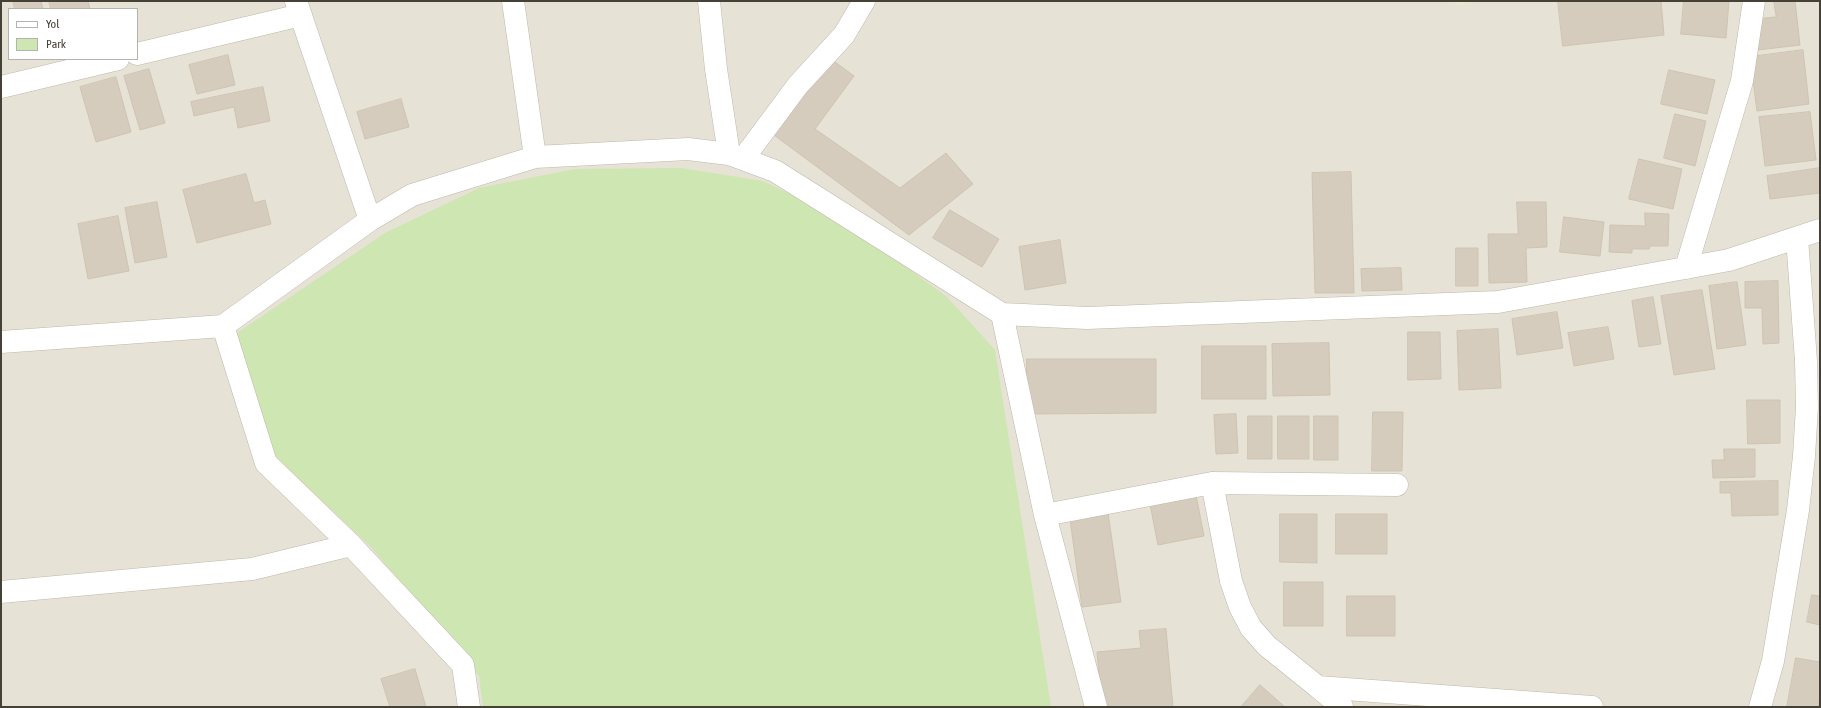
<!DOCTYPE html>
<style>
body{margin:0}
#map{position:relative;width:1821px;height:708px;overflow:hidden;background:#f3f0e8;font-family:"Asap Condensed",sans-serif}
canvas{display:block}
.frame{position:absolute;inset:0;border:2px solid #464137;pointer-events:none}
.legend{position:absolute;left:8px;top:8px;width:130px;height:52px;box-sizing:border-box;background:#fff;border:1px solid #b5b3af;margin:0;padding:5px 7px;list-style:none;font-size:12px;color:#464137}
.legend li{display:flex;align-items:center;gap:8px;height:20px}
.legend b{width:20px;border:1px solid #b5b3af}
</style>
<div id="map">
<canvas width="1821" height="708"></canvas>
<div class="frame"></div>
<ul class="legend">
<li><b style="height:5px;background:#fff"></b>Yol</li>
<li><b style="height:11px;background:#cee6b2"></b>Park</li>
</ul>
</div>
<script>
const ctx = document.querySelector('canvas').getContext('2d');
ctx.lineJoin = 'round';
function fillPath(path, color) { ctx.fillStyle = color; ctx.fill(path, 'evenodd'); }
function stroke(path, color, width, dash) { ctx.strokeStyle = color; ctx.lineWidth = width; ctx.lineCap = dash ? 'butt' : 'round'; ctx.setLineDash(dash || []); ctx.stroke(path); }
const residential = new Path2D(`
 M1,1h1819v706h-1819zM9,9h128v50h-128z`);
const education = new Path2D(`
 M1455,1h25l-24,5z`);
const green = new Path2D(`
 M681,168l82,13 76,37 108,79 48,53 56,357h-568l-4,-31 -108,-129 -103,-97 -31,-117 148,-100 94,-45 96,-19z`);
const building = new Path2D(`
 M13,1h28l2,8h-28z
 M49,1h39l2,8h-39z
 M1558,1h103l3,34 -101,11z
 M1684,1h45l-3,37 -45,-4z
 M1774,1h21l5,44 -42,5 -3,-31 21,-2z
 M1803,50l6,54 -52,7 -7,-54z
 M228,55l7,30 -38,9 -8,-29z
 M831,59l23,17 -39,53 85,59 46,-35 27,31 -64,51 -135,-100z
 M149,69l16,54 -25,7 -16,-54z
 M1669,70l46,10 -8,34 -46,-10z
 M116,77l15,55 -35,10 -16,-55z
 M263,87l7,34 -32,7 -4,-21 -40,9 -3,-14z
 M401,99l8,28 -44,12 -8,-27z
 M1810,112l6,48 -51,6 -6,-49z
 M1675,114l31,7 -11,45 -31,-8z
 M1639,159l43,10 -9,40 -44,-10z
 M1820,168v25l-50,6 -3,-23z
 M1351,172l3,121h-39l-3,-120z
 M246,174l8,29 11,-3 6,24 -74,19 -14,-53z
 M157,202l10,55 -32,6 -10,-55z
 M1517,202h29l1,45 -21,1 1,34 -38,1 -1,-49h30z
 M950,210l49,29 -17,28 -49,-29z
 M1645,213l24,1 -1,32h-18l-1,3h-17v4l-23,-1 1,-27 35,1z
 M118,216l11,55 -41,8 -10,-55z
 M1564,217l40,5 -4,34 -40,-4z
 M1060,240l6,43 -41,7 -6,-43z
 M1456,248h22v38h-22z
 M1401,268l1,22 -40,1 -1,-22z
 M1778,281l1,62 -16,1 -1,-36h-17v-26z
 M1737,282l9,63 -29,4 -8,-63z
 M1702,290l13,79 -41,6 -13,-79z
 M1653,297l8,47 -22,3 -7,-46z
 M1557,312l6,36 -46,7 -5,-36z
 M1608,327l6,32 -40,7 -6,-33z
 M1498,329l3,59 -42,2 -2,-59z
 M1408,332h32l1,47 -33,1z
 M1329,343l1,52 -57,1 -1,-52z
 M1202,346h64v53h-64z
 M1027,359h129v54l-129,1z
 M1747,400h33v43l-32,1z
 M1373,412h30l-1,59h-30z
 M1236,414l2,39 -22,1 -2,-39z
 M1248,416h24v43h-24z
 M1278,416h31v43h-31z
 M1314,416h24v44h-24z
 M1724,449h31v28l-42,1 -1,-18h12z
 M1778,481v34l-46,1 -1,-23h-11v-11z
 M1196,495l8,41 -46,9 -8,-41z
 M1108,513l13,89 -39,5 -12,-88z
 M1280,514h37v49l-37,-1z
 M1336,514h51v40h-51z
 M1284,582h39v44h-39z
 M1812,595l8,1v29l-13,-3z
 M1347,596h48v40h-48z
 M1166,629l7,78h-71l-5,-55 44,-4 -2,-17z
 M1796,658l24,4v35l-2,10h-31z
 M415,669l11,38h-36l-9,-28z
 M1260,685l25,22h-44z`);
const minor = new Path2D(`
 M296,1l74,219
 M513,1l22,156
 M709,1l7,68 13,85
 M137,54l164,-39
 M1,87l117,-28
 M743,159l55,-74 46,-50 20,-34
 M1686,268l56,-187 12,-80
 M1002,314l43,201 51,192
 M223,326l43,137 85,82 112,120 6,42
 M1,342l222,-16 147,-106 42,-25 123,-38 153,-8 41,5 46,17 227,143 85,4 411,-16 231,-42 91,-30
 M1212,483l19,98 9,26 11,21 16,18 51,41 274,20
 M1045,515l167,-32 185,2
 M1,592l251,-23 99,-24
 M1318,687l24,20
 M1760,707l13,-46 25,-151 6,-54 3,-49 -1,-46 -9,-123`);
fillPath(residential, '#e7e2d6');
fillPath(education, '#ece5d2');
fillPath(green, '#cee6b2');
fillPath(building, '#d5ccbe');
stroke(building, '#cfc4b1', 1);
stroke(minor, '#bfb8ab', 23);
stroke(minor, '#fff', 22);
</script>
